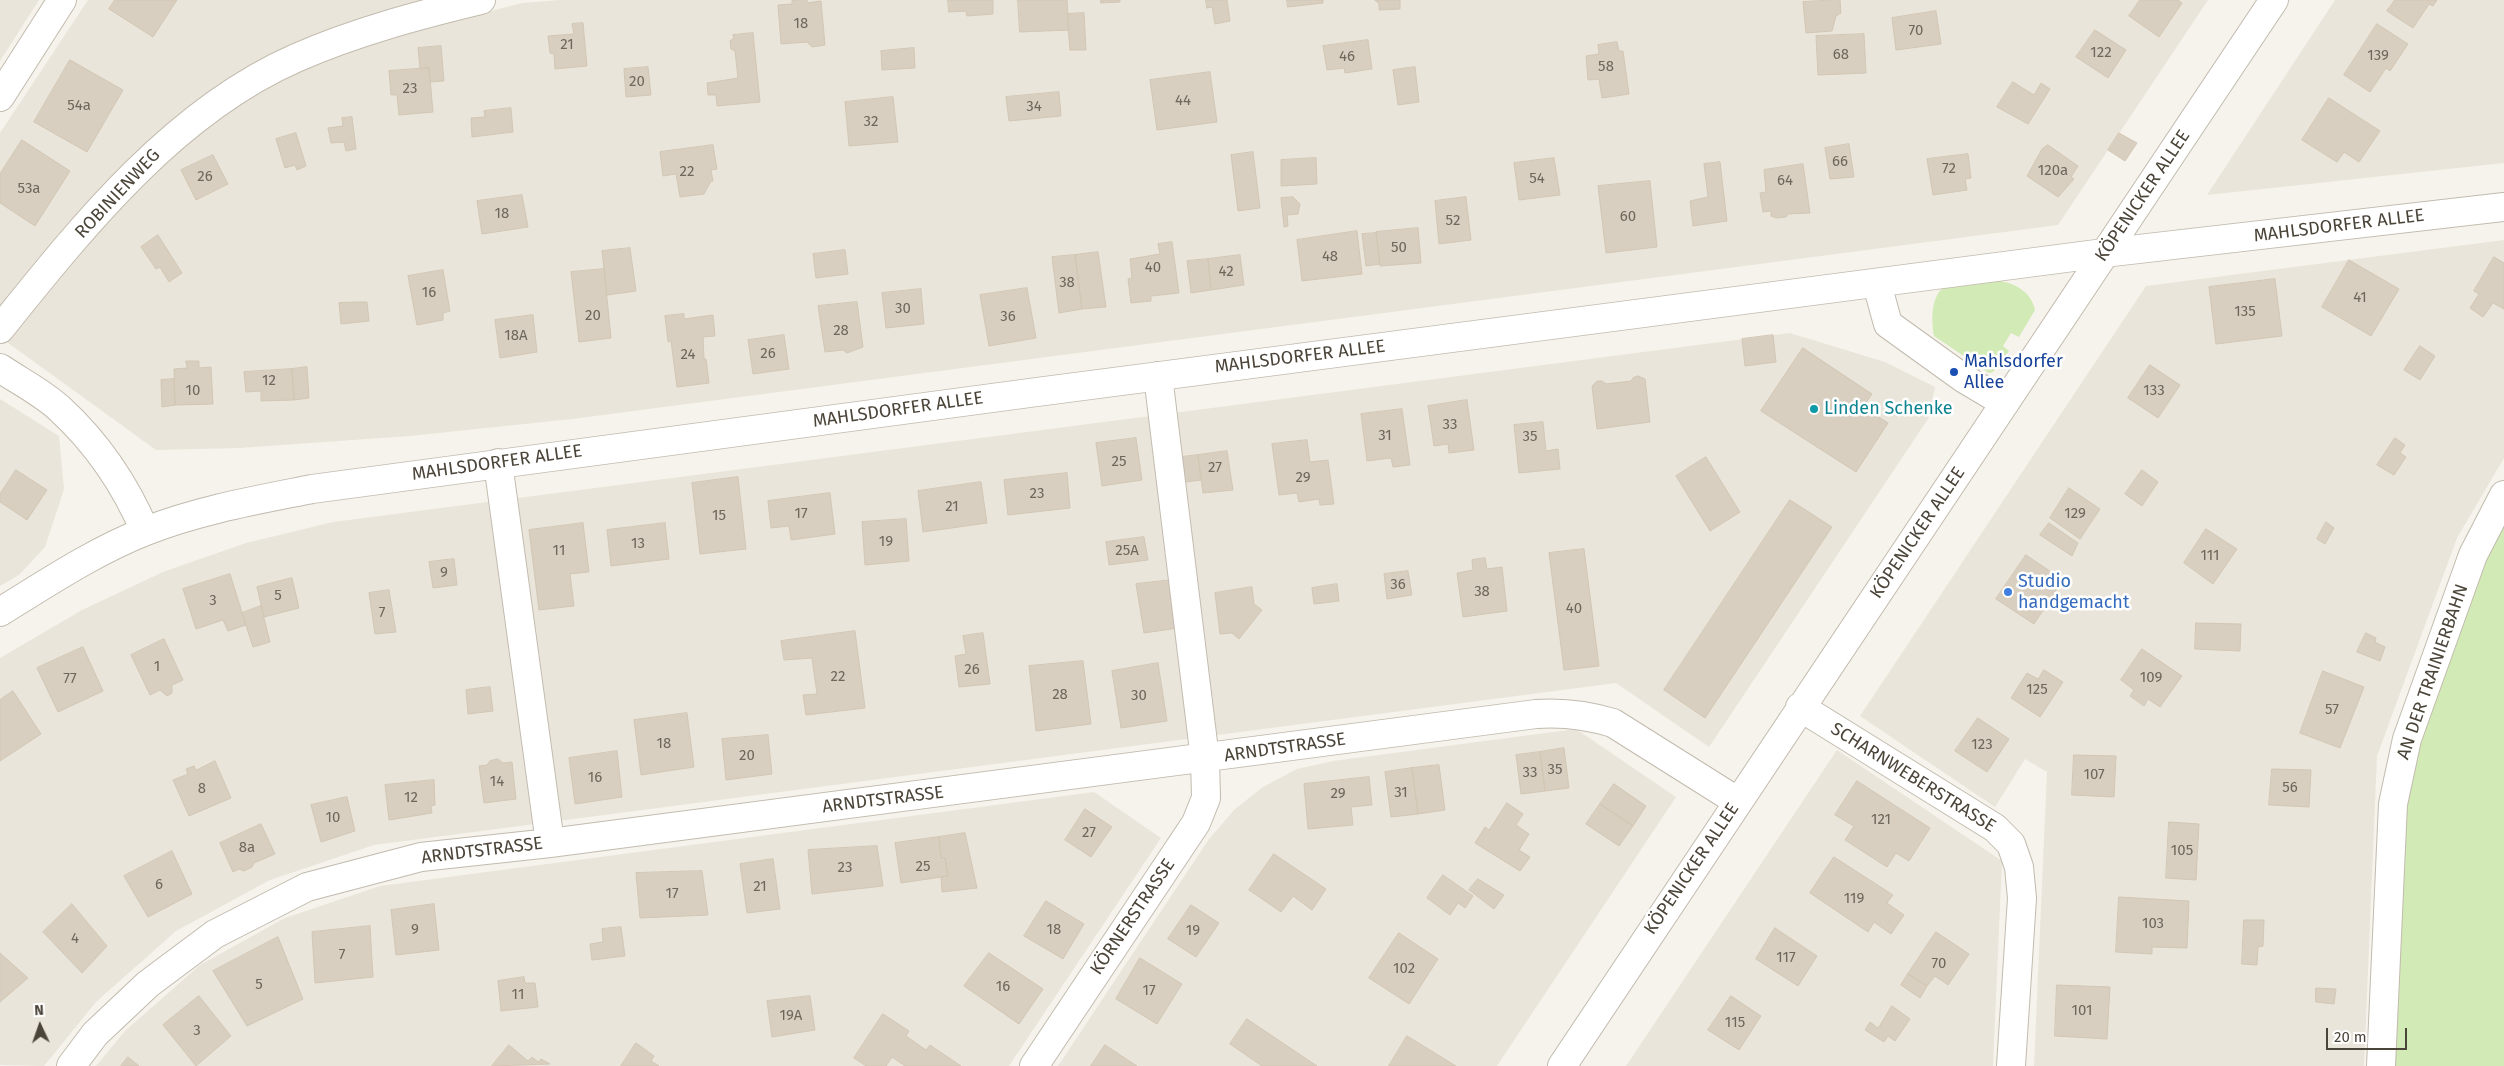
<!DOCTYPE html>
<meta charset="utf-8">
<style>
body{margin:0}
#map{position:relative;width:2504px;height:1066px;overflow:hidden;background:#f6f3ec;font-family:"Fira Sans",sans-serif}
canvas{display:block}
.north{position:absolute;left:15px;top:1001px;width:50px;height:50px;-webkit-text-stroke:4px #fff;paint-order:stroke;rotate:357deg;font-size:14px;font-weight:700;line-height:20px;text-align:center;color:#4b4439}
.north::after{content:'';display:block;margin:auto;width:18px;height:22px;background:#4b4439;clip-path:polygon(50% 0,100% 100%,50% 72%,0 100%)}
.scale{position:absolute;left:2326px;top:1028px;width:81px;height:22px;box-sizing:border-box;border:2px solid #4b4439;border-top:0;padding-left:6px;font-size:15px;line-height:18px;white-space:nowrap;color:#4b4439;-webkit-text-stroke:4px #fff;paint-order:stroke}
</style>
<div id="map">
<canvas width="2504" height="1066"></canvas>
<div class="north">N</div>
<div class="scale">20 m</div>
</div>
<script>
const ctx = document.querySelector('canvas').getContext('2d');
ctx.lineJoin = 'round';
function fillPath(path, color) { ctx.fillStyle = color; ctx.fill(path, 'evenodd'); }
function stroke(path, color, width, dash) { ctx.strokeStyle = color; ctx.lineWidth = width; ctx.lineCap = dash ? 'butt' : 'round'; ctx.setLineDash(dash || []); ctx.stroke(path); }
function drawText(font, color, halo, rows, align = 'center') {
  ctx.font = font + ' "Fira Sans",sans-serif'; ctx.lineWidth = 5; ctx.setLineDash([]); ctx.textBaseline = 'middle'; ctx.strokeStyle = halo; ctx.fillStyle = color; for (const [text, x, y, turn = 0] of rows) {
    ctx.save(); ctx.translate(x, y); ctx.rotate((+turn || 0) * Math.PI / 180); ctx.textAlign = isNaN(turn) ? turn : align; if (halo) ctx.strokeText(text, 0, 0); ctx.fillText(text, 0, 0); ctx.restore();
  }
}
const residential = new Path2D(`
 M0,0h39l-39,61z
 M88,0h344l-151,52 -83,47 -67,58 -131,150v-174z
 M560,0h1648l-150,225 -1486,194 -162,17 -171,12 -83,2 -152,-110 140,-161 68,-58 78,-47 79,-31 153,-40z
 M2335,0h169v163l-297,32z
 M2504,240v218l-47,80 -80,218 -13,310h-330l13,-294 -22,-13 -30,48 -135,-91 286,-430z
 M1790,333l95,29 50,25 -7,32 -219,328 -93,-64 -1242,162 -104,35 -94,51 -80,71 -52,64 -44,-1v-407l82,-48 81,-38 83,-29 87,-21z
 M0,399l59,37 5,53 -19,58 -26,28 -19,11z
 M1576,729l100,68 -179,269h-439l151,-227 25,-29 29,-23 34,-18 36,-8z
 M1837,750l165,111 -9,205h-367z
 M1094,792l67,46 -152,228h-913l29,-35 75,-66 85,-47 95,-32z`);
const green = new Path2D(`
 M1994,280c18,2 37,10 41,30l-16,27 -8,-4 -8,13 6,5 -16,21 -4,1 -55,-37c-3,-16 -4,-45 16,-52 13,-4 30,-3 44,-4z
 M2504,510v556h-113l15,-303z`);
const building = new Path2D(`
 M115,0h62l-24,37 -44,-28z
 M807,0v3l14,-2 4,44 -13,2 -5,-5 -26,2 -3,-39 14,-1v-3z
 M948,0h45v14l-26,2 -1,-5 -17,1z
 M1018,0h49l2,30 -49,2z
 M1101,0h19v2l-19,1z
 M1206,0h21l3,21 -15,3 -3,-17 -5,1z
 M1287,0h36v3l-35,4z
 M1375,0h25v9l-21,1v-6z
 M1840,0l1,13 -5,3 -4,15 -26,2 -3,-31z
 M2140,0h38l4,3 -23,34 -30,-21z
 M2395,0h42l-4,6 -4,-2 -16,24 -26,-17z
 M1936,11l5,33 -45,6 -4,-32z
 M1084,13l2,37h-16l-3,-36z
 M583,23l4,43 -32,3 -1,-15 -4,-1 -2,-17 26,-2 -2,-10z
 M2377,24l31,20 -18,27 -4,-3 -16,24 -26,-17z
 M2095,30l31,20 -18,28 -32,-21z
 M753,33l7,69 -43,4 -1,-11h-8l-1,-12 31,-5 -3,-27 -4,-2 -1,-8 4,-3 -1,-3z
 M1864,34l2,39 -48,2 -2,-39z
 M1368,40l4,29 -27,4 -1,-5 -17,2 -4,-24z
 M1617,42l2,9h4l6,43 -27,4 -3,-19 -11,1 -2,-24 13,-2 -1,-9z
 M441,46l3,35 -14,1 -1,-14 -9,1 -2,-21z
 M914,48l1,20 -33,2 -1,-19z
 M70,60l53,30 -36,62 -53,-30z
 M648,67l3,28 -25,2 -2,-28z
 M1415,67l4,35 -21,3 -5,-35z
 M429,68l4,44 -34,3 -2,-20h-6l-2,-24z
 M1210,72l7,50 -60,8 -7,-50z
 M2013,82l21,13 7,-12 9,6 -22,35 -31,-17z
 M1059,92l2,24 -52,5 -3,-24z
 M893,97l5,45 -49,4 -4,-44z
 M2329,98l51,33 -21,31 -15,-10 -7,10 -35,-22z
 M511,108l2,24 -41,5 -1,-19 14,-1 -1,-6z
 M352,117l4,32 -10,2 -2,-9 -13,1 -3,-15 15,-2 -1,-8z
 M296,133l10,33 -9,4 -2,-5 -10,3 -9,-29z
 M2119,133l18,10 -12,18 -17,-11z
 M22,140l48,31 -35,55 -35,-23v-29z
 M1849,144l5,33 -24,2 -5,-31z
 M713,145l4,24 -6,1 2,11h-2l-7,13 -24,3 -4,-23 -13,2 -3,-24z
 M2048,145l30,21 -7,11 3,2 -16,18 -31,-21 15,-27z
 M1253,152l7,56 -22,3 -7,-56z
 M1968,154l3,24 -6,1 2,11 -34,5 -6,-36z
 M213,155l15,29 -32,16 -15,-30z
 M1316,158l1,26 -36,2v-26z
 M1554,158l6,37 -41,5 -5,-37z
 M1720,162l7,59 -34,5 -3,-25 18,-4 -4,-33z
 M1803,164l7,49 -22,1 -2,3 -10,1 -5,-2v-5l-8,1 -3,-19 6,-1 -2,-22z
 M1650,181l7,66 -51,6 -8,-67z
 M522,195l6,32 -46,7 -5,-33z
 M1293,197l7,7 -2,10 -11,1 1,11 -4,1 -3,-29z
 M1466,197l5,43 -32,4 -4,-43z
 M1418,228l3,35 -41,3 -4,-34z
 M1357,231l5,43 -60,7 -5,-41z
 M1376,233l4,31 -14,2 -4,-32z
 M158,235l24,38 -13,9 -9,-15 -4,2 -15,-22z
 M1172,242l7,51 -28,3v5l-20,2 -3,-24 4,-1 -2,-19 30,-5 -2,-10z
 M630,248l6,43 -29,4 -5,-44z
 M845,250l3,24 -32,4 -3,-24z
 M1098,252l8,55 -24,2 -7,-54z
 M1075,255l7,54 -23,4 -7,-56z
 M1240,255l4,30 -33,5 -3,-31z
 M2494,257l10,6v46l-11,-6 -10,14 -13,-9 9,-14 -5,-3z
 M1208,259l3,31 -20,3 -4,-32z
 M2349,260l50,29 -28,47 -49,-29z
 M604,269l7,69 -32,4 -8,-70z
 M443,270l7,41 -7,2v7l-26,5 -9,-49z
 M2275,279l7,57 -66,8 -7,-57z
 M1027,288l9,50 -47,8 -9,-51z
 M921,289l3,35 -38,4 -4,-35z
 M357,302h10l2,19 -28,3 -2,-21z
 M857,302l6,45 -16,6 -4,-3 -18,2 -7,-46z
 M684,314v5l29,-4 2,21 -12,1 1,22h2l3,24 -32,4 -6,-46 -3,1 -3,-26z
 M533,315l4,37 -37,6 -5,-38z
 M784,335l5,34 -36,5 -5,-34z
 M1773,335l3,27 -31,4 -3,-27z
 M2420,346l15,10 -15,24 -16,-10z
 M1803,348l69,46 -9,13 25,16 -32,49 -95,-61z
 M186,361h13v7l12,-1 2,37 -38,1 -1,-36 13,-1z
 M2150,365l30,20 -22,33 -30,-20z
 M307,367l2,31 -15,2 -2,-31z
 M292,369l2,31 -33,1v-10l-15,1 -2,-20z
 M1638,376l7,3 5,43 -53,7 -5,-43 5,-5h5l4,3 25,-3 2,-3z
 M174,379l1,26 -13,2 -1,-27z
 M1467,400l7,50 -25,3 -1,-9 -14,2 -6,-40z
 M1402,409l8,56 -17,2 -2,-9 -24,3 -6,-47z
 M1543,422l3,29 12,-2 2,20 -41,4 -5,-48z
 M1136,438l6,42 -40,6 -6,-43z
 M2395,438l10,7 -5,8 6,4 -12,18 -17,-10z
 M1307,440l3,22 18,-2 6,44 -14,1 -1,-6 -20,3 -2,-9 -18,2 -7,-51z
 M1227,451l6,39 -30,3 -5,-38z
 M1198,455l3,25 -16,2 -3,-25z
 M1706,457l34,55 -30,19 -34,-55z
 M16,470l31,20 -20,30 -27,-18v-8z
 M2142,470l16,12 -16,24 -17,-12z
 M1067,473l3,35 -62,7 -4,-35z
 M738,477l8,72 -46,5 -8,-71z
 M981,482l6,41 -64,9 -5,-41z
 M2069,488l31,21 -20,30 -30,-21z
 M830,493l5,41 -44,6 -2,-14 -18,2 -3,-27z
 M1790,500l42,27 -127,191 -41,-28z
 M906,519l3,42 -44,4 -3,-43z
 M2326,522l8,6 -9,16 -8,-5z
 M583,523l6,49 -19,2 4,32 -35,4 -10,-80z
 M665,523l4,36 -58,7 -4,-36z
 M2049,523l29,20 -6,13 -32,-21z
 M2206,529l31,20 -24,35 -29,-21z
 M1144,537l4,23 -39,5 -3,-23z
 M1584,549l15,117 -35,4 -15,-117z
 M2026,555l37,25 -29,44 -38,-25z
 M1485,558l2,11 15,-2 5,44 -44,6 -6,-44 16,-3 -1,-10z
 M454,559l3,26 -24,3 -4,-26z
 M1408,571l4,24 -25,4 -3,-25z
 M230,574l16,51 -18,6 -5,-11 -27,9 -13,-40z
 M292,578l7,30 -35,9 -7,-30z
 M1172,580l6,48 -34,5 -8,-49z
 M1337,584l2,17 -25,3 -2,-16z
 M1252,587l2,17 8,6 -23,29 -7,-6 -12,1 -5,-41z
 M389,590l7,42 -21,2 -6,-41z
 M261,606l9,36 -17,5 -11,-34z
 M2196,623l45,1 -1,27 -45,-2z
 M855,631l10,77 -59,7 -3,-20 14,-1 -5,-36 -28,2 -3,-19z
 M983,633l7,51 -31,3 -4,-31 11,-2 -3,-18z
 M2366,633l10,5 -1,4 10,5 -5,14 -23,-9z
 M164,639l19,41 -11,5v8l-5,3 -7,-6 -10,5 -19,-40z
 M83,647l20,44 -45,21 -21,-44z
 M2142,649l40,27 -22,31 -12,-8 -4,7 -14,-10 4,-6 -13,-10z
 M1083,661l8,63 -55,7 -7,-65z
 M1158,663l9,58 -46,7 -9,-57z
 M2044,670l19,12 -23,35 -29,-19 16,-25 11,6z
 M2323,671l41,16 -24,61 -40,-15z
 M490,687l3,24 -25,3 -2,-24z
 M13,691l28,43 -41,27v-61z
 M687,713l7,54 -53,8 -7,-55z
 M1978,718l31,21 -22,33 -32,-21z
 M768,735l4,39 -46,6 -4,-41z
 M1564,748l5,40 -24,3 -5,-39z
 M617,751l5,46 -47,7 -6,-46z
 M1540,752l5,39 -24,3 -5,-39z
 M2074,755l42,1 -2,41 -42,-2z
 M498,759l5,4 9,-1 4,37 -32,4 -5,-37 8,-1 3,-4z
 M215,761l16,37 -42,18 -16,-36 15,-6 -2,-5 8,-3 2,4z
 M1439,765l6,45 -27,4 -6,-46z
 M1412,768l6,46 -27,3 -6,-45z
 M2272,769l39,1 -2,37 -40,-2z
 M1369,777l3,28 -21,2 2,18 -45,4 -4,-45z
 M434,780l1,25 -4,1 1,7 -43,7 -4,-35z
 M1857,781l73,47 -21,33 -13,-8 -9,14 -42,-27 9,-14 -19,-11z
 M1614,784l32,22 -13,20 -33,-22z
 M347,797l8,34 -34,11 -10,-37z
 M1507,803l16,11 -7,11 13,9 -10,16 11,7 -10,14 -45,-28 10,-16 4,3z
 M1600,804l33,22 -14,20 -33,-22z
 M1085,809l27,18 -21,30 -26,-17z
 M2169,822l30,2 -3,56 -30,-2z
 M261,824l14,30 -21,9 -2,4 -8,4 -5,-2 -6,3 -13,-29z
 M965,833l12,55 -35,4 -1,-15 7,-1 -3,-18h-4l-2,-21z
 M939,837l2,21h4l3,18 -47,7 -6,-40z
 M877,846l6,40 -71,8 -4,-44z
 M172,851l20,43 -44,23 -24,-41z
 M1274,854l52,35 -14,21 -19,-14 -12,16 -32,-22z
 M1834,857l59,38 -6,8 17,12 -13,19 -17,-12 -6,10 -58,-39z
 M773,859l7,50 -33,4 -7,-49z
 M702,871l6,44 -68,3 -4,-45z
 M1443,875l30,21 -8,12 -7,-5 -8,12 -23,-17z
 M1478,879l26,16 -10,14 -25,-19z
 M2119,897l70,4 -2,47 -35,-1v7l-36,-2z
 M1046,901l38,23 -21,35 -39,-23z
 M72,904l35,42 -25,27 -39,-41z
 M434,904l5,46 -43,5 -5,-45z
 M1191,905l28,18 -23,34 -28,-18z
 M2244,920h20l-1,26 -5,1 -1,18 -15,-1z
 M370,926l3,51 -58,6 -3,-51z
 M621,927l4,29 -33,4 -2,-16 13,-2 -1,-13z
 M1775,928l42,28 -19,30 -42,-27z
 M1936,932l33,22 -21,31 -13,-9 -8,10 -19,-12z
 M1399,933l39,26 -29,45 -40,-26z
 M278,937l25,62 -56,27 -34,-55z
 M0,953l28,25 -28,24z
 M989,953l54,36 -24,35 -55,-38z
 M1140,958l42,26 -25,40 -41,-25z
 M1908,974l19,12 -7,12 -19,-13z
 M524,977l1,6h10l3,24 -37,4 -3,-30z
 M2057,985l53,2 -3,52 -52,-3z
 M2316,988l20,1 -2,15 -18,-2z
 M199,996l32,40 -35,30 -33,-41z
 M810,996l5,34 -43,7 -5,-36z
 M1731,996l30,20 -22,34 -31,-20z
 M1892,1006l18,13 -15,22 -7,-5 -4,6 -19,-12 5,-8 8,6z
 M883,1014l26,17 -3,5 20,14 4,-5 31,21h-56l-13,-9 -6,9h-20l-12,-8z
 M1247,1019l70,47h-55l-32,-22z
 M1407,1036l49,30h-67z
 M636,1043l18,13 -3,5 8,5h-38z
 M509,1045l19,16 4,-4 6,5 3,-3 9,5 -58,2z
 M1105,1045l32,21h-46z
 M128,1057l11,9h-18z`);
const minor = new Path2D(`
 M0,97l62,-97
 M1877,284l11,40 75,54 42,25
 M0,329c82,-102 173,-217 296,-271 59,-26 123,-43 185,-58
 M0,368c19,13 43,25 60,41 38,35 65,75 85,122
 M498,463l52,380
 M0,612c47,-29 95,-61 146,-81 53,-21 111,-31 166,-42l725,-97 1067,-139 400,-46
 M1800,707l195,121 16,16 8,23 3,31 -11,168
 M71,1066l24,-32 53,-50 67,-50 92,-47 114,-30 129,-14 986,-129c27,-2 51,1 77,9l124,78
 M1034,1066l162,-243 10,-25 -1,-39 -47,-383
 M1562,1066l712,-1066
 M2381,1066l12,-262 14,-65 66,-184 31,-60`);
const markers = [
 [1954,372,5,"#1a4fb4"],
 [1814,409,5,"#0f9aa8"],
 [2008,592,5,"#3f7fe0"]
];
const numberNames = [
 ["18",801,24],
 ["70",1916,31],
 ["21",567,45],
 ["122",2101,53],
 ["68",1841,55],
 ["139",2378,56],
 ["46",1347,57],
 ["58",1606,67],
 ["20",637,82],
 ["23",410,89],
 ["44",1183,101],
 ["54a",79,106],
 ["34",1034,107],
 ["32",871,122],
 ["66",1840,162],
 ["72",1949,169],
 ["120a",2053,171],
 ["22",687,172],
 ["26",205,177],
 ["54",1537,179],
 ["64",1785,181],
 ["53a",29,189],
 ["18",502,214],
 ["60",1628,217],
 ["52",1453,221],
 ["50",1399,248],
 ["48",1330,257],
 ["40",1153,268],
 ["42",1226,272],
 ["38",1067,283],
 ["16",429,293],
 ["41",2360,298],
 ["30",903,309],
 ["135",2245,312],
 ["20",593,316],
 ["36",1008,317],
 ["28",841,331],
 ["18A",516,336],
 ["26",768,354],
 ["24",688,355],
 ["12",269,381],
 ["10",193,391],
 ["133",2154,391],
 ["33",1450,425],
 ["31",1385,436],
 ["35",1530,437],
 ["25",1119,462],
 ["27",1215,468],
 ["29",1303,478],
 ["23",1037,494],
 ["21",952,507],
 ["17",801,514],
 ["129",2075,514],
 ["15",719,516],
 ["19",886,542],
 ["13",638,544],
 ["11",559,551],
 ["25A",1127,551],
 ["111",2210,556],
 ["9",444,573],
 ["36",1398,585],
 ["38",1482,592],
 ["5",278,596],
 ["3",213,601],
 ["40",1574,609],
 ["7",382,613],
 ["1",157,667],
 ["26",972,670],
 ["22",838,677],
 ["109",2151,678],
 ["77",70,679],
 ["125",2037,690],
 ["28",1060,695],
 ["30",1139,696],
 ["57",2332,710],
 ["18",664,744],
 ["123",1982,745],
 ["20",747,756],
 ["35",1555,770],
 ["33",1530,773],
 ["107",2094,775],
 ["16",595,778],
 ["14",497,782],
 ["56",2290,788],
 ["8",202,789],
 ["31",1401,793],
 ["29",1338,794],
 ["12",411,798],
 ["10",333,818],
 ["121",1881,820],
 ["27",1089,833],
 ["8a",247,848],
 ["105",2182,851],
 ["25",923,867],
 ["23",845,868],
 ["6",159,885],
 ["21",760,887],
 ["17",672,894],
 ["119",1854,899],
 ["103",2153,924],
 ["9",415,930],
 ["18",1054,930],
 ["19",1193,931],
 ["4",75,939],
 ["7",342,955],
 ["117",1786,958],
 ["70",1939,964],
 ["102",1404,969],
 ["5",259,985],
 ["16",1003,987],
 ["17",1149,991],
 ["11",518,995],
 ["101",2082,1011],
 ["19A",791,1016],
 ["115",1735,1023],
 ["3",197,1031]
];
const streetNames = [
 ["ROBINIENWEG",118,194,-47],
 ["KÖPENICKER ALLEE",2143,196,-56],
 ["MAHLSDORFER ALLEE",2339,226,-7],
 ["MAHLSDORFER ALLEE",1300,357,-7],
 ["MAHLSDORFER ALLEE",898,410,-8],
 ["MAHLSDORFER ALLEE",497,463,-8],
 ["KÖPENICKER ALLEE",1918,533,-56],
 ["AN DER TRAINIERBAHN",2433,672,-71],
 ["ARNDTSTRASSE",1285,748,-8],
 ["SCHARNWEBERSTRASSE",1913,778,32],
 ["ARNDTSTRASSE",883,800,-7],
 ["ARNDTSTRASSE",482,851,-7],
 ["KÖPENICKER ALLEE",1692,869,-56],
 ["KÖRNERSTRASSE",1133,917,-56]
];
const transitNames = [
 ["Mahlsdorfer",1964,362],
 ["Allee",1964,383]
];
const cultureNames = [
 ["Linden Schenke",1824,409]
];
const shopNames = [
 ["Studio",2018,582],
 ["handgemacht",2018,603]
];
fillPath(residential, '#eae5da');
fillPath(green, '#d2eab5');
fillPath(building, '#d8cfc1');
stroke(building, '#d3c7b4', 1);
stroke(minor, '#c2bbae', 30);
stroke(minor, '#fff', 28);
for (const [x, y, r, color] of markers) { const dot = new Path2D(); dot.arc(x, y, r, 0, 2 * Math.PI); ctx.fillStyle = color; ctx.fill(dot); stroke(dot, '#fff', 2); }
drawText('15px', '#6e675b', null, numberNames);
drawText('18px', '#4b4439', '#fff', streetNames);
drawText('18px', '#164399', '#fff', transitNames, 'left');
drawText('18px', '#0d838f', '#fff', cultureNames, 'left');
drawText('18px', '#366cbe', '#fff', shopNames, 'left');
</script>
